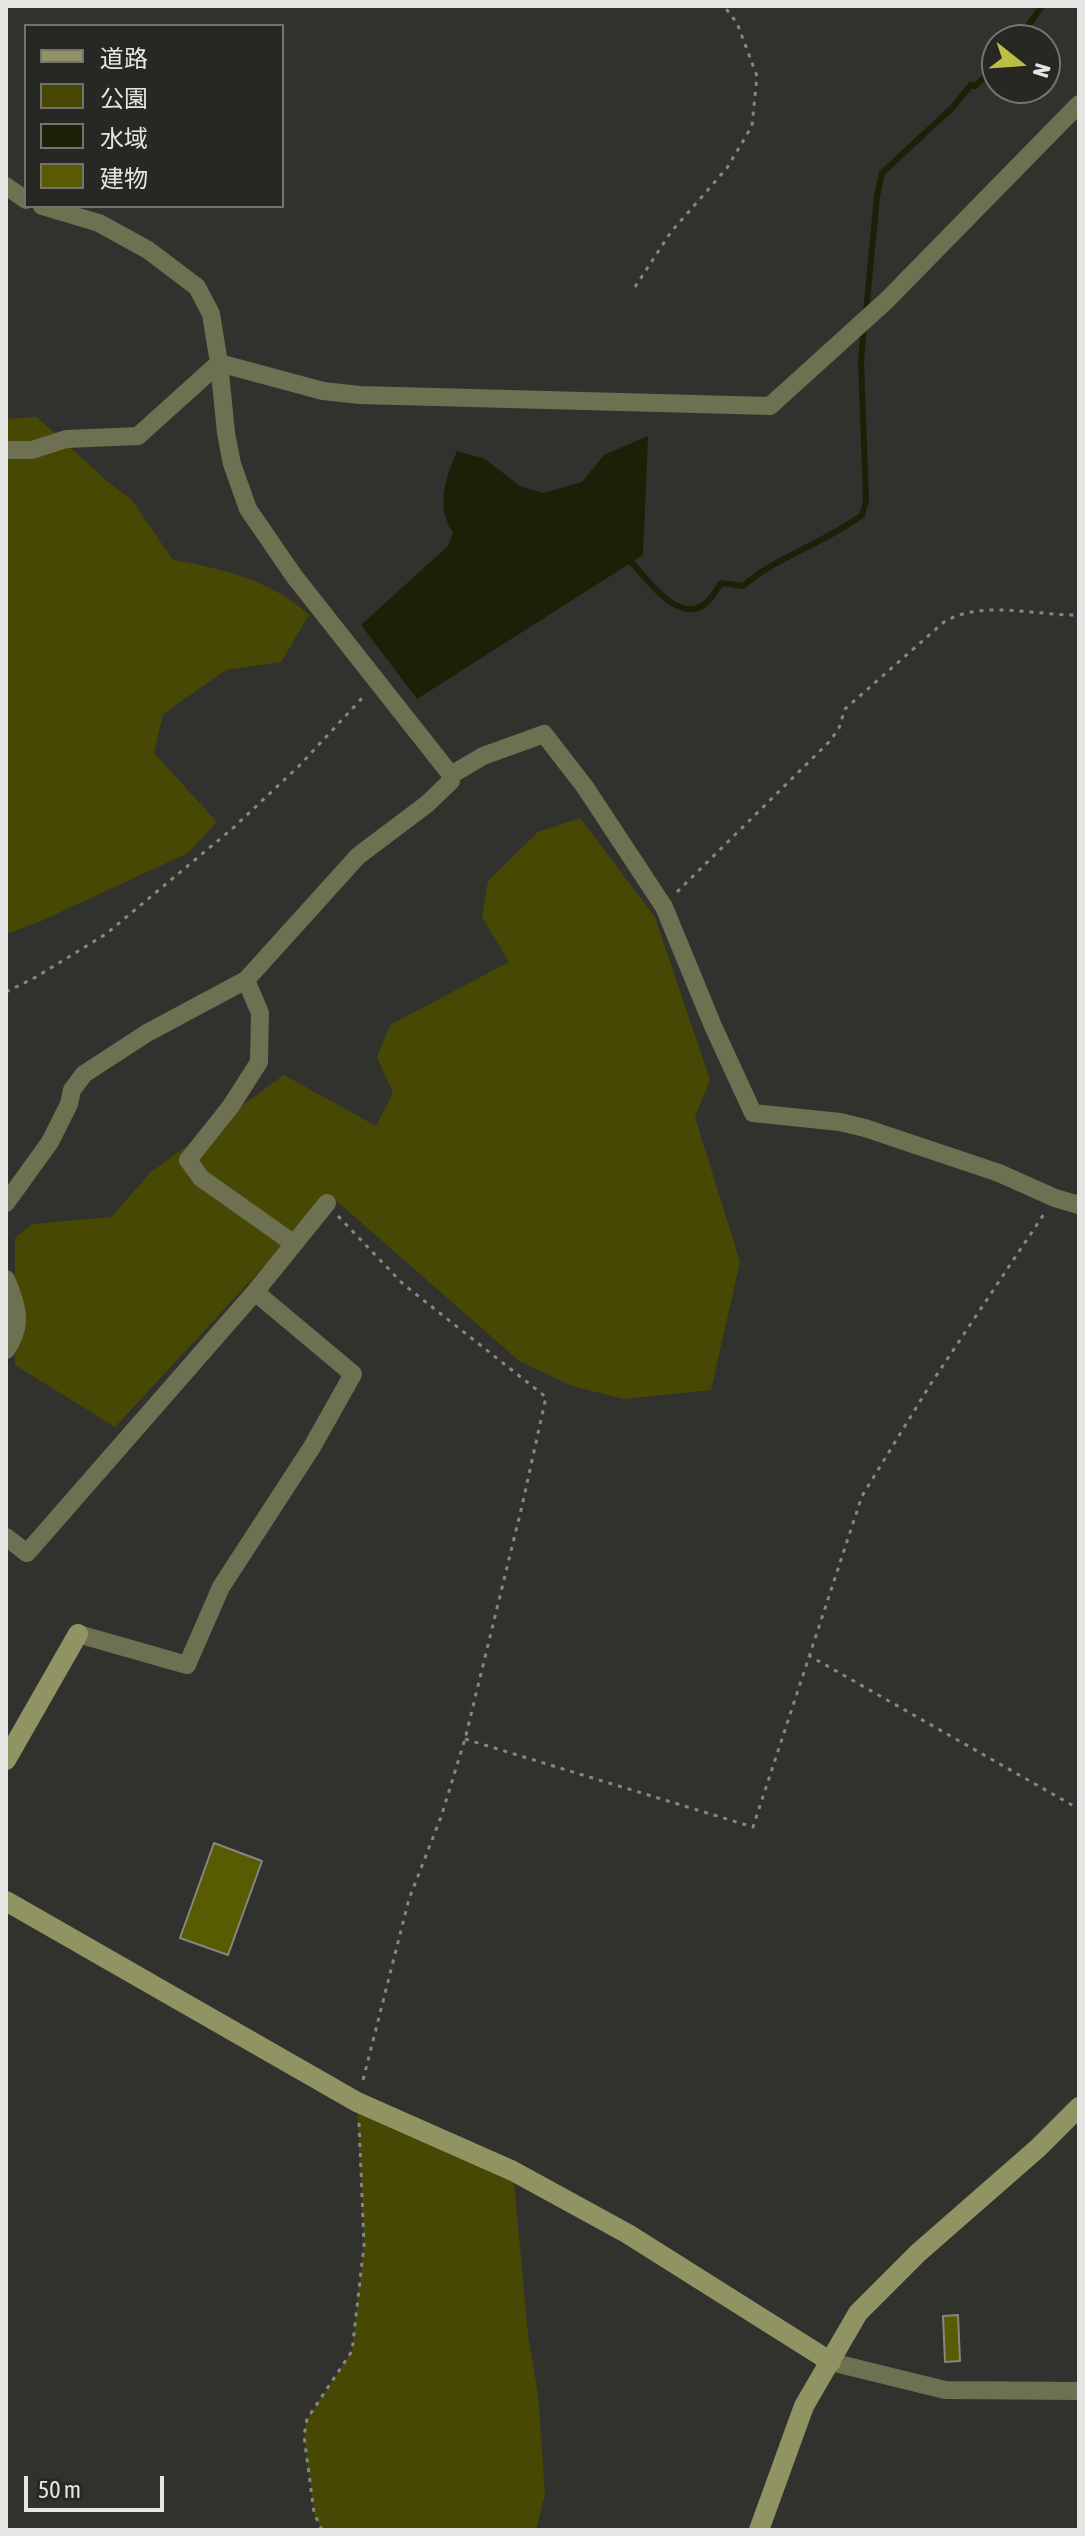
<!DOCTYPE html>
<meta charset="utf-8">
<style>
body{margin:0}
#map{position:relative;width:1085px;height:2536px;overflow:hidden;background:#31322e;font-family:"Asap Condensed","Noto Sans JP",sans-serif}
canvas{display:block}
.frame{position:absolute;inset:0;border:8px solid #e5e6e3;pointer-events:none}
.legend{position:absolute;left:24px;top:24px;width:260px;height:184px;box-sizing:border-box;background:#272824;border:2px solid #737470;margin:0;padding:10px 14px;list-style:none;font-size:24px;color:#e5e6e3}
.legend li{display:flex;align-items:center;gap:16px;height:40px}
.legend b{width:40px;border:2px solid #737470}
.north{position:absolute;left:981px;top:24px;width:80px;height:80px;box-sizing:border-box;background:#272824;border:2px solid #737470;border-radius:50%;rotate:107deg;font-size:22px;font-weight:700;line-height:32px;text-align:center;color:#e5e6e3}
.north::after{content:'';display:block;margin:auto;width:28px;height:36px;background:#bbc044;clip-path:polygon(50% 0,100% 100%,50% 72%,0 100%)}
.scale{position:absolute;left:24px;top:2476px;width:140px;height:36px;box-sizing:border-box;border:4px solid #e5e6e3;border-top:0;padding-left:10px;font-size:24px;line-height:28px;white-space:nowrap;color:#e5e6e3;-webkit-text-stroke:6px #272824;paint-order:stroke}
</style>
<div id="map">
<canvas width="1085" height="2536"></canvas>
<div class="frame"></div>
<ul class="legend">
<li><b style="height:10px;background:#909362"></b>道路</li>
<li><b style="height:22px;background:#464804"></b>公園</li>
<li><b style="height:22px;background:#1e1f07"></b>水域</li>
<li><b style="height:22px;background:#595b02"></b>建物</li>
</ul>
<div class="north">N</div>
<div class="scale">50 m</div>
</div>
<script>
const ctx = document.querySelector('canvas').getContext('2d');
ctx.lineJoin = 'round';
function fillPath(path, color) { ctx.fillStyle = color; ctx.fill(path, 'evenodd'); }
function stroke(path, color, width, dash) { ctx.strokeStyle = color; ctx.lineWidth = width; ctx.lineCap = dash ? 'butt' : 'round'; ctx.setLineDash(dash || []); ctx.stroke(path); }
const green = new Path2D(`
 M37,417l71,65 23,17 42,61c48,8 100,21 136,55l-28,47 -55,8 -63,44 -9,39 63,69 -29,31 -149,69 -33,12v-515z
 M580,818l75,99 55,163 -15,37 45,145 -29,128 -87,9 -52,-13 -53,-25 -189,-166 -215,232 -100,-62v-127l17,-14 79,-7 40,-45 133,-97 92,51 17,-33 -16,-36 13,-32 119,-63 -27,-45 6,-36 50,-49z
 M357,2102l156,69 15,163 10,60 7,100 -9,36h-214l-8,-17 -10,-77 3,-17 45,-68 12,-106z`);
const water = new Path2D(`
 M648,436l-5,119 -226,144 -56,-74 87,-79 5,-14c-18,-25 -7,-55 4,-81l28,8 35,27 23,7 39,-11 22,-27z`);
const stream = new Path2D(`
 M1018,40l24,-34
 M866,312l11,-116 5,-23 71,-66 18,-22 4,1 22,-20
 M627,557c17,18 51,70 79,46 6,-5 11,-14 15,-20l22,3c35,-30 82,-43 119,-71l4,-14 -5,-141 3,-32`);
const building = new Path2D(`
 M214,1843l48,18 -34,94 -48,-17z
 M958,2315l2,46 -15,1 -2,-46z`);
const path = new Path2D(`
 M635,287l36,-55 56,-64 25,-42 5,-50 -20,-53 -13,-17
 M677,892l153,-151 9,-13 6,-19 99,-87c39,-23 92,-6 135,-7
 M6,992l30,-15 70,-43 126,-105 67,-63 66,-71
 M338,1216l65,68 143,113 -24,109 -57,233 -24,78 -32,82 -47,185
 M808,1655l271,154
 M465,1739l288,88 109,-331 68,-111 114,-171
 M322,2530l-8,-17 -10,-77 3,-17 45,-68 12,-106 -5,-122`);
const street = new Path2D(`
 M6,186l20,14
 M42,206l57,17 49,27 49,37 14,27 8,49 7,70 6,31 16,45 46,67 157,199
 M219,363l104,28 37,4 410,11 117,-106 192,-196
 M6,450h26l34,-11 72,-3 81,-73
 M246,980l14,33 -1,49 -28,44 -43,54 13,18 92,65
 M6,1203l44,-61 19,-38 3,-14 12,-16 63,-41 99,-53 112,-124 69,-52 24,-23v-6l32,-19 61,-22 41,53 79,120 49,119 40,87 87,9 25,6 134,45 56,25 24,7
 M6,1279c11,26 18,46 0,71
 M6,1537l21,16 228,-261 72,-89
 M78,1634l109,31 34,-78 91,-140 41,-73 -98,-82
 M831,2362l114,28 134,1`);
const secondary = new Path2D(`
 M6,1760l72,-126
 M6,1901l351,201 156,69 115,63 203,128
 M759,2530l45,-124 54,-93 60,-60 120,-105 41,-41`);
fillPath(green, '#464804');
fillPath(water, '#1e1f07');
stroke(stream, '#1e1f07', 6);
fillPath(building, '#595b02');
stroke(building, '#868681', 2);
stroke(path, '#868784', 3, [4, 6]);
stroke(street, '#6e7052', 18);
stroke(secondary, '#909362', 20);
</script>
